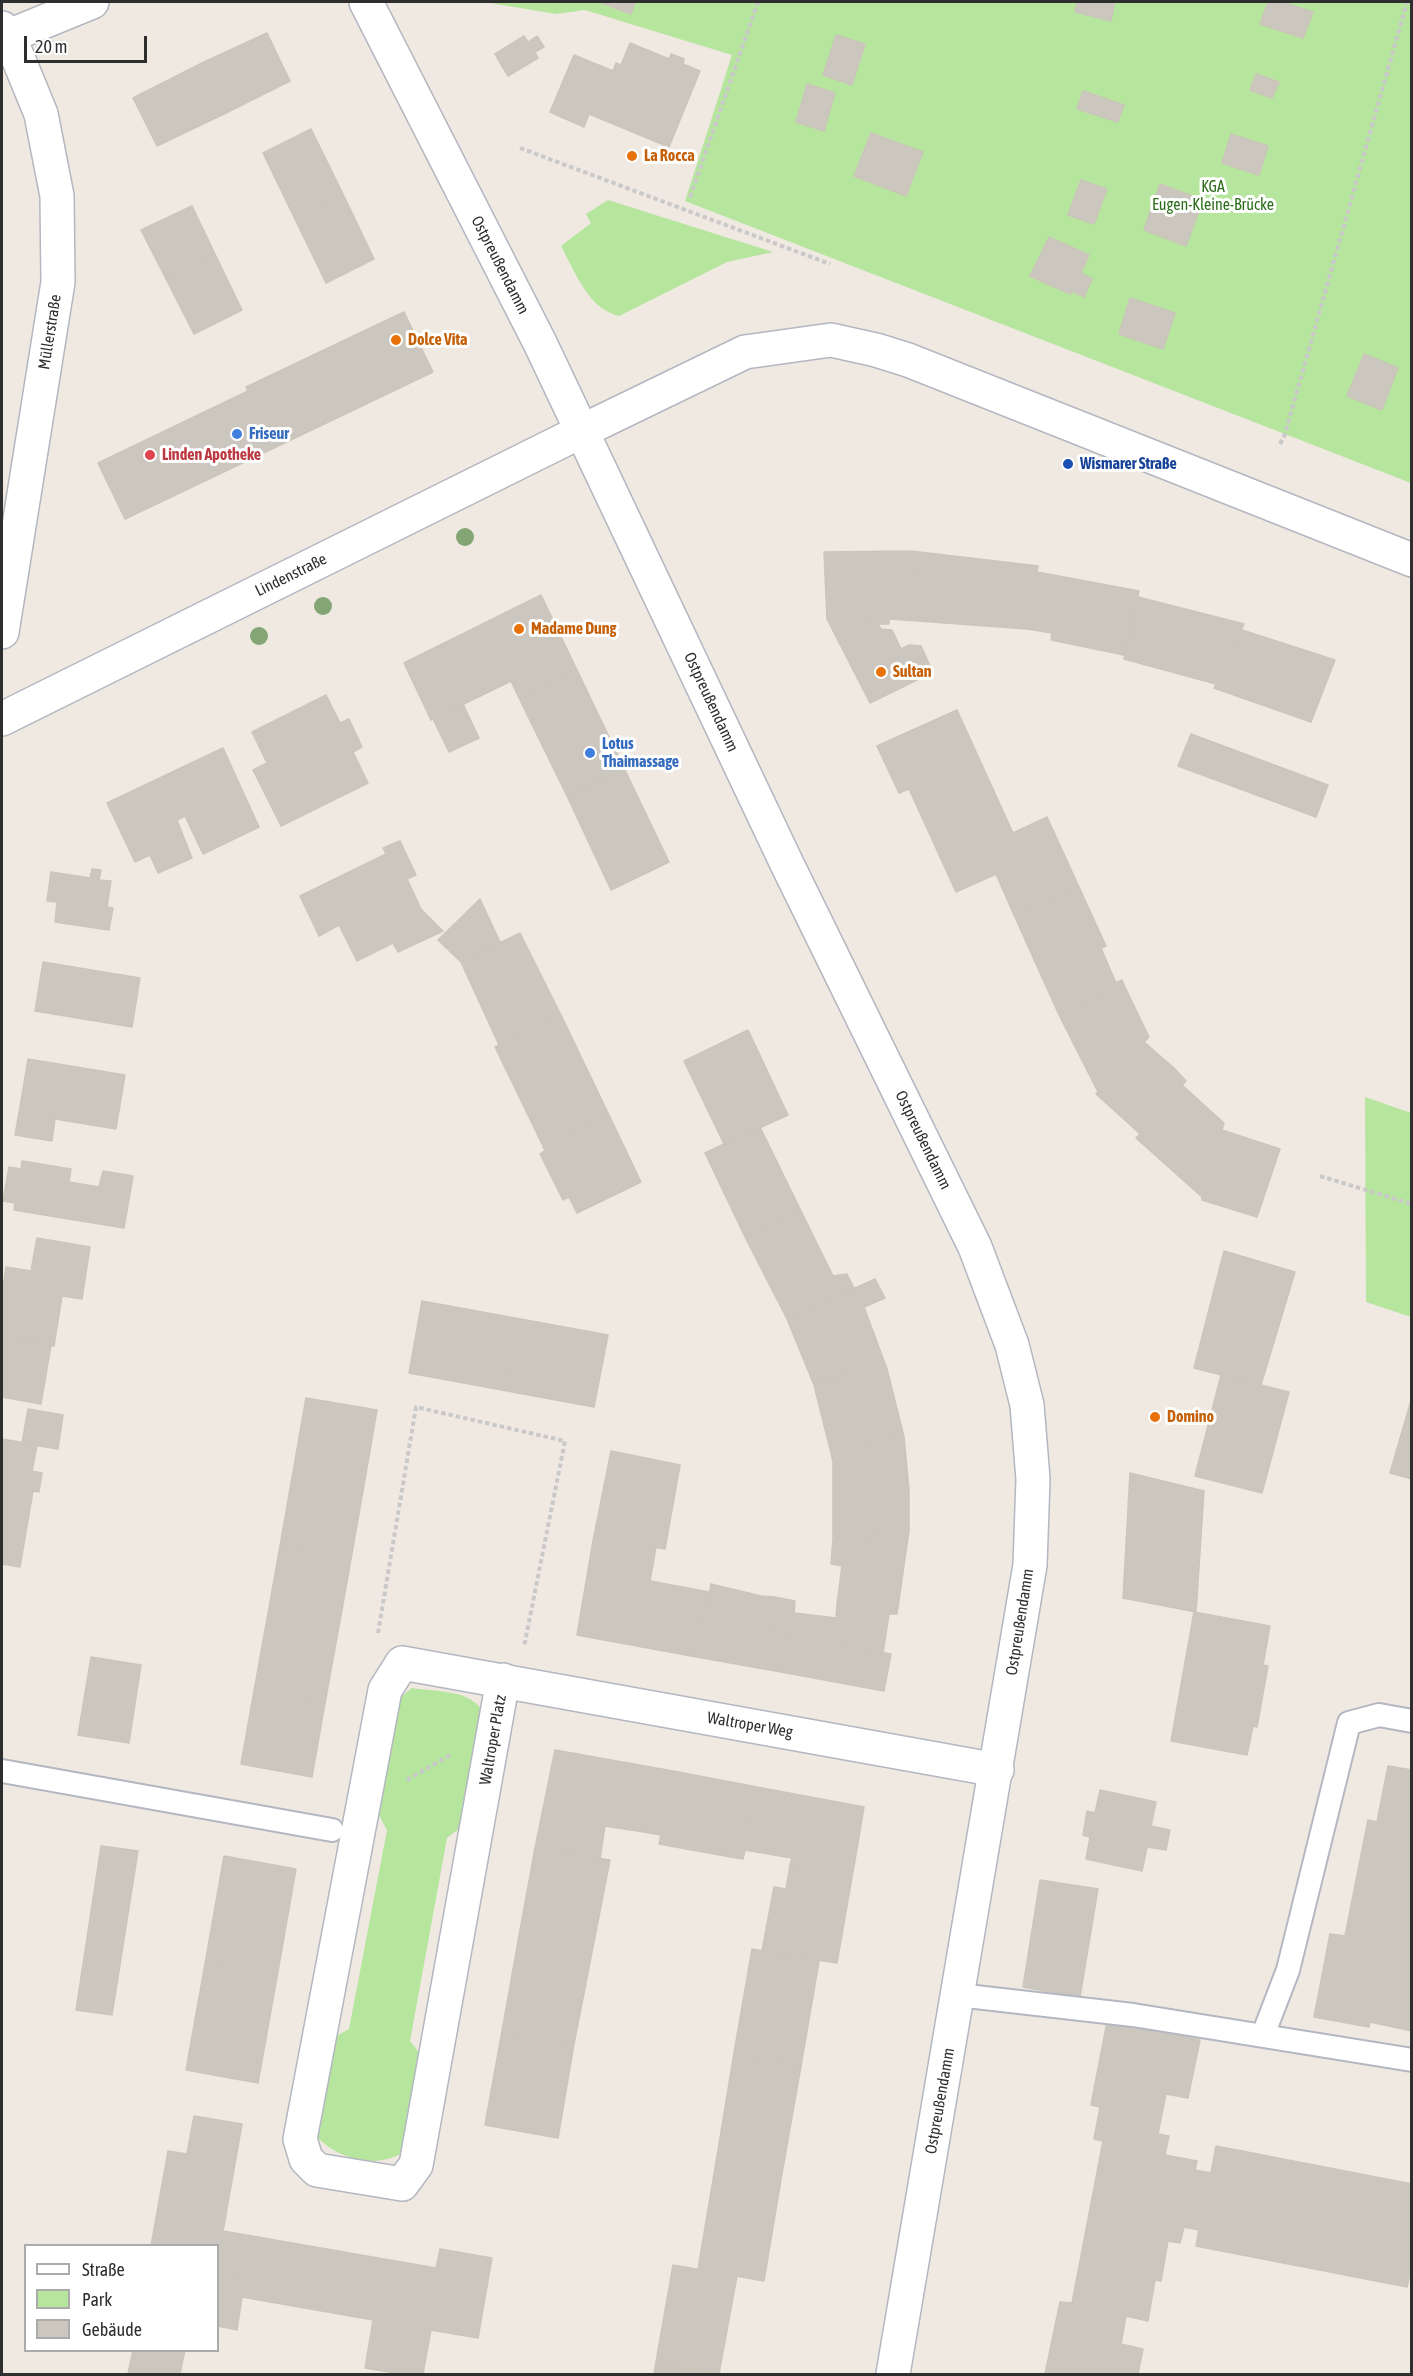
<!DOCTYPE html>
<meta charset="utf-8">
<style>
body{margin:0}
#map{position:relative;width:1413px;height:2376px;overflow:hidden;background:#efe9e1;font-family:"Asap Condensed",sans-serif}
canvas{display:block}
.frame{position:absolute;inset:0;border:3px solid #2e2e2e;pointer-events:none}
.legend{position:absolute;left:24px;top:2244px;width:195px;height:108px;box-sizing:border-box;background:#fff;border:2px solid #ababab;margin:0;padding:8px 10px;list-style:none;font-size:18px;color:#2e2e2e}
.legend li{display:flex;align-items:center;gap:12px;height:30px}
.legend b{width:30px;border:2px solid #ababab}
.scale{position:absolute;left:24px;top:36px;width:123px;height:27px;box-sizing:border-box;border:3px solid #2e2e2e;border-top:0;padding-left:8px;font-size:18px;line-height:21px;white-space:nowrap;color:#2e2e2e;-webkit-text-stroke:4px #fff;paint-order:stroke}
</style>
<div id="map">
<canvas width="1413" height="2376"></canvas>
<div class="frame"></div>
<ul class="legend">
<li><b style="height:8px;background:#fff"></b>Straße</li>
<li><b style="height:16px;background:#b6e59e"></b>Park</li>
<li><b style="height:16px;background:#cbc7bf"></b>Gebäude</li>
</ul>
<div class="scale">20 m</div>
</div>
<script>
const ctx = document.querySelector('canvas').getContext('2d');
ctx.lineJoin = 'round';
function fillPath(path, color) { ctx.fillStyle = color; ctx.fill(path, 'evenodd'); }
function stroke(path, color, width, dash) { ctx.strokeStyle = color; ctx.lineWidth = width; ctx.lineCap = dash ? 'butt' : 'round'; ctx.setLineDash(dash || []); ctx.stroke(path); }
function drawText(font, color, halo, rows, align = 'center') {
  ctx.font = font + ' "Asap Condensed",sans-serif'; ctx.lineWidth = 6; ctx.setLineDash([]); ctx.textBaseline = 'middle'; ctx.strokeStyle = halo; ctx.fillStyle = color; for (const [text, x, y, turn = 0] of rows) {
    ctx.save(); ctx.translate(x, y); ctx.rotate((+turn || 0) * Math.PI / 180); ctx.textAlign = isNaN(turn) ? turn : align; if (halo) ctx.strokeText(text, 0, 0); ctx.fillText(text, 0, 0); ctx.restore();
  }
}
const green = new Path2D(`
 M484,2h927v481l-726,-282 47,-146 -147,-45 -29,4z
 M608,200l165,52 -46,10 -108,54c-31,-7 -44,-45 -58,-70l30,-23 -5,-9z
 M1365,1097l46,16v204l-45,-15z
 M412,1688c24,4 61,1 72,26l-19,110 -18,14 -37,203 15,19 -23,93c-29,17 -67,5 -89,-20l18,-94 18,-10 38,-199 -12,-22 17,-98 10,-14z`);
const building = new Path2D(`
 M599,2h36l-4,12z
 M1077,2h38l-4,19 -36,-9z
 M1268,2h14l31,10 -10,26 -43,-14z
 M267,33l23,48 -64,32 -24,-50z
 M836,35l29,9 -13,41 -29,-10z
 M524,36l4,6 9,-6 7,11 -9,5 3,6 -30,18 -13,-22z
 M630,43l39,16 2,-5 13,5 -1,5 17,7 -31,76 -80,-33 -5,13 -34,-15 24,-57 39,16 3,-8 5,2z
 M202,63l24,50 -69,33 -24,-48z
 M1256,74l23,8 -7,16 -22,-8z
 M807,84l28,9 -11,38 -28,-9z
 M1083,91l41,14 -6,17 -41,-13z
 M311,129l32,65 -49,23 -31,-64z
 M871,133l52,19 -17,44 -52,-20z
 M1231,134l37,12 -9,29 -37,-12z
 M1081,180l26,9 -13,35 -26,-9z
 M1160,184l43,16 -17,46 -42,-16z
 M343,194l31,65 -48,24 -32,-66z
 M192,206l23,48 -50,23 -24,-47z
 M1049,237l40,18 -8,18 11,6 -8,18 -12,-6 -2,3 -40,-18z
 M215,254l27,56 -48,24 -29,-57z
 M1130,298l45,15 -12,36 -44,-15z
 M404,312l29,60 -159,76 -28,-61z
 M1364,354l34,14 -16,42 -35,-14z
 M248,391l26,57 -149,71 -27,-56z
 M911,551l7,70 -29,-2v5h-11l-8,-1 -1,-4h-42l-3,-67z
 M911,551l127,15 -11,63 -109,-8z
 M1037,572l102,19 -15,64 -73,-15 1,-7 -25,-4z
 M541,595l36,75 -58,28 -8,-17 -80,39 -27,-57z
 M1138,597l106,27 -28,60 -92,-25z
 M827,619h42l1,4 8,1 3,5 11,1 9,19 8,-4 12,1 12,26 -63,31z
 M1242,630l93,30 -24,62 -97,-34z
 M577,670l47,98 -57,28 -48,-98z
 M326,695l14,28 9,-4 13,28 -9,5 15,31 -87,43 -28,-56 14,-7 -15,-31z
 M463,704l16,34 -30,14 -16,-33z
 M957,710l56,123 34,-16 32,70 -65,28 -18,-41 -40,18 -47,-103 -10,4 -22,-47z
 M1191,734l137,51 -12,32 -138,-51z
 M223,748l36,79 -56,27 -18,-38 -8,4 15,38 -34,15 -8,-18 -15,7 -28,-59z
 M624,768l45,94 -58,28 -44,-94z
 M400,841l16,34 -9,4 14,30 22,22 -45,21 -5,-9 -36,18 -18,-36 -20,11 -19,-40 86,-42 -3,-6z
 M92,869l9,1 -2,10 12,1 -4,26 6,1 -4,22 -54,-8 2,-20 -10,-1 4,-29 39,6z
 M1079,887l27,59 -5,2 15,35 6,-3 2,5 -65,30 -45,-100z
 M480,899l20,43 -39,20 -23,-22z
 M520,933l41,82 -62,30 -38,-83z
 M43,962l97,16 -8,49 -97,-16z
 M1124,985l25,52 -5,5 30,26 -48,53 -30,-27 2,-2 -39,-77z
 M561,1015l48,100 -66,31 -48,-99z
 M748,1030l40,85 -64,29 -40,-83z
 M28,1059l97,16 -9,54 -97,-16z
 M1174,1068l12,13 -4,4 42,38 -2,7 58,19 -23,68 -55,-17v-3l-66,-59 4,-4 -14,-13z
 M19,1113l36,6 -3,22 -37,-6z
 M609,1115l32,67 -64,31 -8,-16 -6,3 -23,-46 5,-3 -2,-5z
 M760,1127l41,84 -56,26 -40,-84z
 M22,1161l49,8 -2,13 30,5 4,-16 30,5 -9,52 -110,-18 1,-7 -12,-2 6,-34 12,2z
 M801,1211l32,65 14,-2 7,14 -67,31 -42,-82z
 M37,1238l53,9 -8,52 -20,-3 -8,50 -52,-9v-42l4,-28 25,4z
 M1224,1251l71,21 -34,113 -67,-17z
 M875,1279l10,19 -21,9 23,62 -34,11 -3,-7 -36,12 -27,-66z
 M422,1301l93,17 -13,72 -93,-17z
 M515,1318l93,17 -14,72 -92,-17z
 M2,1337l49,8 -10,59 -39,-7z
 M887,1369l17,68 -36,5 2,15 -37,4 -19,-76 36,-12 3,7z
 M1221,1375l68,17 -27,101 -67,-17z
 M1412,1397v82l-22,-6z
 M306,1398l71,12 -13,75 -71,-13z
 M28,1409l35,6 -5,34 -36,-6z
 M904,1437l5,53v41l-36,-2 -1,12 -39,-2v-78l37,-4 -2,-15z
 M2,1439l35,6 -5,26 10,2 -3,19 -6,-1 -13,76 -18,-3z
 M611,1451l69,14 -15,84 -39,-7 -1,6 -32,-7z
 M293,1472l71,13 -13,74 -71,-13z
 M1130,1473l74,18 -8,121 -73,-14z
 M873,1529l36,2 -12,83h-8l-6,39 -38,-7 4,-42h-12l5,-38 -11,-2 2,-25 39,2z
 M593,1541l32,7 1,-6 30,5 -6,34 59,11 -5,29h-7l-6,35 -114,-21z
 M280,1546l71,13 -13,73 -71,-13z
 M711,1584l50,12 14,1 -6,34 20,3 -8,38 -90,-16 6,-35h7z
 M775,1597l20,4 -1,12 42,5 1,-14h12l-4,42 46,8 -7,37 -103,-19 8,-38 -20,-3z
 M1194,1612l76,14 -7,39 5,1 -11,61 -4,-1 -6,29 -76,-14z
 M267,1619l71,13 -13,71 -71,-12z
 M91,1657l50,8 -12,78 -51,-8z
 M254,1691l71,12 -13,74 -71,-13z
 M555,1750l118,21 -8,37 -15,-3 -6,27 -39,-6 -5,33 -65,-11z
 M1388,1766l24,4v261l-42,-9 -1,5 -55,-10 16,-83 15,2 23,-116 9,2z
 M673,1771l84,16 -7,37 -18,-4 -7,36 -66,-12 2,-9 -17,-3 6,-27 15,3z
 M757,1787l107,20 -6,36 -52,-10 -7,34 -9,-2 2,-7 -47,-8 -2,9 -18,-3 7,-36 18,4z
 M1100,1790l56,12 -5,24 19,4 -4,20 -19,-3 -5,24 -56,-12 4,-22 -7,-2 4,-24 8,2z
 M806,1833l52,10 -21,120 -75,-12 12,-64 12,2 4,-24 9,2z
 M101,1846l37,5 -26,164 -36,-5z
 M535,1848l75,12 -18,92 -73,-16z
 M224,1856l72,13 -19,108 -72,-13z
 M1040,1880l58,9 -18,108 -57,-10z
 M519,1936l73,16 -18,92 -72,-13z
 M752,1949l67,12 -18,105 -67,-13z
 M205,1964l72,13 -19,106 -72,-13z
 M1107,2022l93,18 -12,58 -22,-4 -8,40 11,2 -4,19 32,6 -2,9 16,3 5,-27 196,38v81l-5,22 -211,-41 3,-16 -15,-3 -4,16 -12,-2 -7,40 -6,-1 -7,41 -22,-5 -5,28 22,5 -5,25h-93l15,-72 12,1 31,-162 -9,-2 6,-32 -9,-2z
 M502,2031l72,13 -16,94 -73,-13z
 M734,2053l67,13 -18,102 -66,-12z
 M194,2116l48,8 -19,107 19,66 -5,33 -19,-4v-80h-67l17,-95 19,3z
 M717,2156l66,12 -19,113 -66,-12z
 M223,2231l213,37 4,-19 52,9 -14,80 -47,-8 -8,44h-22l-36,-6 8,-48 -131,-23z
 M673,2265l64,11 -18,98 -63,-12z
 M133,2350h52l-5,24h-52z
 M656,2362l58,12h-60z`);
const path = new Path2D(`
 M520,148l310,116
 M690,197l68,-195
 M1280,444l5,-10 122,-432
 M1320,1176l92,28
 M378,1633l38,-226 149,34 -41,206
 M407,1780l43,-25`);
const service = new Path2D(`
 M2,1771l330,59
 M958,1995l175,20 279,45
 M1263,2035l25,-65 61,-247 30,-8 33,6`);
const minor = new Path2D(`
 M2,28l7,8 32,78 16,82 1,86 -56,350
 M9,36l83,-34
 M2,719l580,-288
 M503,1680l-87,485 -14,19 -85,-14 -11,-11 -6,-20 85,-449 17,-27 595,107`);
const secondary = new Path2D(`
 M366,2l174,341 247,521 188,383 37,98 15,60 6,74 -3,86 -137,809
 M582,431l163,-79 86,-12 45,10 32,10 504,200`);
const trees = [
 [465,537],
 [323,606],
 [259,636]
];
const markers = [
 [632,156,6,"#e8710a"],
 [396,340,6,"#e8710a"],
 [237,434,6,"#3f7fe0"],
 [150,455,6,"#e0444e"],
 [1068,464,6,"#1a4fb4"],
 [519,629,6,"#e8710a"],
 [881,672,6,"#e8710a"],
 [590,753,6,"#3f7fe0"],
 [1155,1417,6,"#e8710a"]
];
const foodNames = [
 ["La Rocca",644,156],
 ["Dolce Vita",408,340],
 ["Madame Dung",531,629],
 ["Sultan",893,672],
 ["Domino",1167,1417]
];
const parkNames = [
 ["KGA",1213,187],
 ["Eugen-Kleine-Brücke",1213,205]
];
const streetNames = [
 ["Ostpreußendamm",500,265,63],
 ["Müllerstraße",50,332,-81],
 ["Lindenstraße",291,575,-26],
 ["Ostpreußendamm",711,702,65],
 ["Ostpreußendamm",923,1140,64],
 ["Ostpreußendamm",1020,1622,-81],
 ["Waltroper Weg",750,1725,10],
 ["Waltroper Platz",493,1740,-80],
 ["Ostpreußendamm",940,2101,-80]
];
const shopNames = [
 ["Friseur",249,434],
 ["Lotus",602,744],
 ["Thaimassage",602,762]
];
const healthNames = [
 ["Linden Apotheke",162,455]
];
const transitNames = [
 ["Wismarer Straße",1080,464]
];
fillPath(green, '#b6e59e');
fillPath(building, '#cbc7bf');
stroke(building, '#cbc5ba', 1.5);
stroke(service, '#b4b7c1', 26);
stroke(minor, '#b4b7c1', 36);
stroke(secondary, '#b4b7c1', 36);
stroke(path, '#c9c9c9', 4, [4.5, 3]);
stroke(service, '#fff', 22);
stroke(minor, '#fff', 33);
stroke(secondary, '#fff', 33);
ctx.fillStyle = '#84a574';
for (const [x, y] of trees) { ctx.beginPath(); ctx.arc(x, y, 9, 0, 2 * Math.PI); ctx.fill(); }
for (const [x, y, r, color] of markers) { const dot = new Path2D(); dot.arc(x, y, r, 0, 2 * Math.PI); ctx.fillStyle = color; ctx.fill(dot); stroke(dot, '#fff', 2); }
drawText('bold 16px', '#c56008', '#fff', foodNames, 'left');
drawText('16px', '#2c6e1b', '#fff', parkNames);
drawText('16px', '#2e2e2e', '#fff', streetNames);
drawText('bold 16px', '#366cbe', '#fff', shopNames, 'left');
drawText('bold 16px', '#be3a42', '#fff', healthNames, 'left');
drawText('bold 16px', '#164399', '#fff', transitNames, 'left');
</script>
